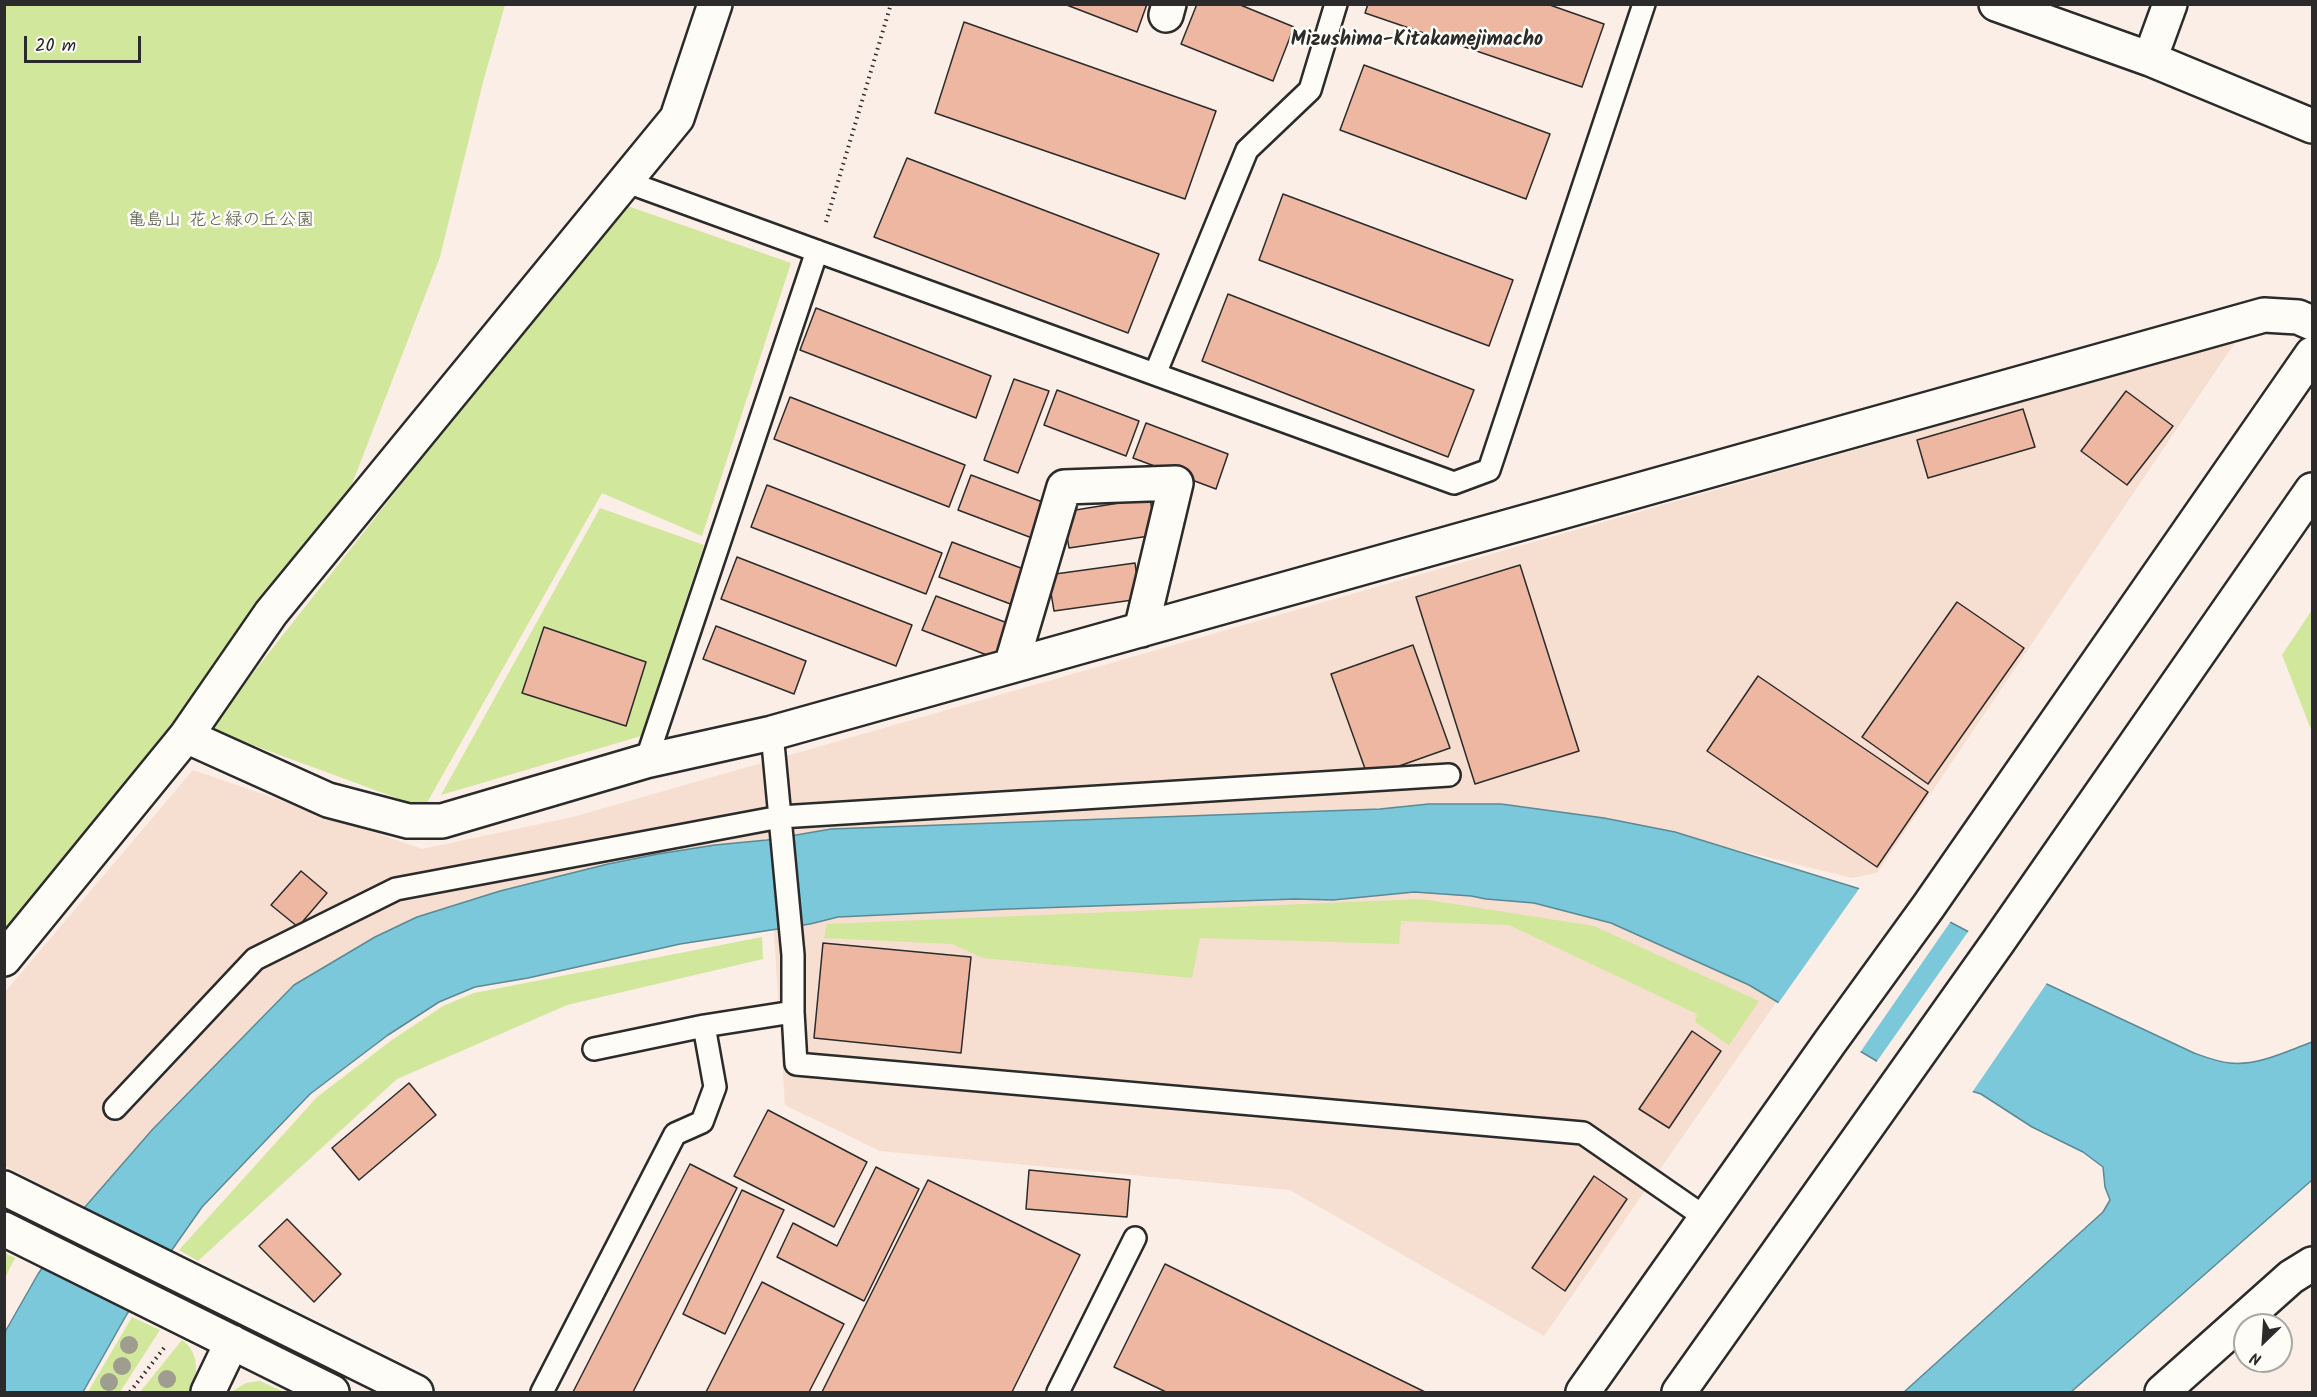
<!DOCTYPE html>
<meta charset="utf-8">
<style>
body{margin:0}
#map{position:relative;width:2317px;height:1397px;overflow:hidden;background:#faeee6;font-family:Kalam,sans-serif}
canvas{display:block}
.frame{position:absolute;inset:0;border:6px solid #2b2b2b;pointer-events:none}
.north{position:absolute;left:2233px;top:1313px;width:60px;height:60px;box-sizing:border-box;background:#fdfcf7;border:2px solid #a9a8a5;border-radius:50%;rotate:205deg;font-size:16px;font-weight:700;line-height:24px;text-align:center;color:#2b2b2b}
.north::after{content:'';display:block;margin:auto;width:21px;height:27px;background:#2b2b2b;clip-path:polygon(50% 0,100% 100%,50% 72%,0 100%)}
.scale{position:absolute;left:24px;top:36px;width:117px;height:27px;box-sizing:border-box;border:3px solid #2b2b2b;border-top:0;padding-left:8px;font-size:18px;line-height:21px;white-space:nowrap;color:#2b2b2b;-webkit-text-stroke:4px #fdfcf7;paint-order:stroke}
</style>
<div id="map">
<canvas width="2317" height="1397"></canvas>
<div class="frame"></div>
<div class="north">N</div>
<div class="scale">20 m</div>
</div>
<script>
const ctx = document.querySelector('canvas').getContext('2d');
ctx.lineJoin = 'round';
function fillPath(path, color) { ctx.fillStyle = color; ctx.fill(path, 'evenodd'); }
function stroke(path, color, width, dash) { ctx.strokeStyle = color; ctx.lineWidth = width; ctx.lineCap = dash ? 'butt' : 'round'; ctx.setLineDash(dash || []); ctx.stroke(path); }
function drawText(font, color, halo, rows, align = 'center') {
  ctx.font = font + ' Kalam,"Klee One",sans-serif'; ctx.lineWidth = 5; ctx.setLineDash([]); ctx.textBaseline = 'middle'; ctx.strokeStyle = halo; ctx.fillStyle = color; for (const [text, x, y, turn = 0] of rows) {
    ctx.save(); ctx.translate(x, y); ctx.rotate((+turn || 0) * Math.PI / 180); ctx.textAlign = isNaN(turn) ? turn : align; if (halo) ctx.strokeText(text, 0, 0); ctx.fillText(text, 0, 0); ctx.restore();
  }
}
const built = new Path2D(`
 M2236,341l-359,532 -25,5 -210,-52 -17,103 124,56 28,16 -233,335 -254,-146 -410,-39 -95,-46 -17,-265 -160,24 -191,53 -42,20 -81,48 -142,145 -67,77 -80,-41v-174l188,-222 229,79 151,-32z`);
const green = new Path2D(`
 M5,5h500l-22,77 -43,175 -93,240 -55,91 -287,342z
 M622,204l169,59 -89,273 -100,-43 -178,315 -215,-79z
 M600,508l104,37 -63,191 -200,59z
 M2312,610v122l-30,-77z
 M1422,899l172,27 165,75 -30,44 -34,-23 2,-8 -188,-89 -108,-4 -2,23 -199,-6 -8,40 -209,-20 -31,-14 -128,-6 3,-14z
 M762,937l1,22 -196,46 -170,74 -199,182 -19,-11 138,-153 75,-57 51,-34 31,-13z
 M5,1253l10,5 -10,20z
 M132,1317l28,13 -40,62h-32z
 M182,1340c18,13 16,34 9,52h-51z
 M260,1381l24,11h-53l15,-9z`);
const water = new Path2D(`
 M1429,804h72l103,14 71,14 185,57 90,33 19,10 67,47 158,74c11,4 24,9 36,10 28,3 57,-12 82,-21v138l-241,212h-167l199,-180 7,-12 -5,-13 -2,-20 -20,-15 -51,-25 -51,-33 -101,-31 -131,-78 -138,-62 -77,-20 -48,-4 -15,-3 -57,-4 -81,8 -38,-1 -286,10 -171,8 -28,7 -130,20 -152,34 -53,9 -36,15 -51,33 -78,59 -108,113 -75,107 -44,78h-78v-60l33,-58 47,-67 67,-77 142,-145 81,-48 42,-20 83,-26 108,-27 50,-10 57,-9 52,-5 64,-11 549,-20z`);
const pier = new Path2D(`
 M1861,886l90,35 -92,133 -82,-49z
 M1970,929l67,47 12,4 -78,114 -96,-30z`);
const building = new Path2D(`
 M1064,4h83l-10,28z
 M1197,4h41l56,23 -21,54 -92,-37z
 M1368,4h179l57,20 -22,63 -217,-74z
 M964,22l252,89 -31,88 -250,-86z
 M1364,65l186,69 -24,65 -186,-69z
 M907,158l252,96 -31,79 -254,-96z
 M1283,194l230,86 -24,66 -230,-86z
 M1228,294l246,96 -26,67 -246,-96z
 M816,308l175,68 -15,42 -176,-68z
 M1014,379l35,12 -31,82 -34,-13z
 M1057,390l82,31 -13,35 -82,-31z
 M2126,391l47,35 -46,59 -46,-34z
 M790,397l175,68 -16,42 -175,-68z
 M2023,409l12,38 -107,31 -11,-38z
 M1146,423l82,31 -12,35 -83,-31z
 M971,475l82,31 -13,35 -82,-31z
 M767,485l175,68 -16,41 -175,-67z
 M1150,498l6,37 -87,13 -6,-36z
 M952,542l82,31 -13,35 -82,-31z
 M737,557l175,68 -16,41 -175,-67z
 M1135,563l5,36 -86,12 -6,-36z
 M1520,565l59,186 -104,33 -59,-187z
 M936,596l82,31 -13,35 -83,-32z
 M1957,602l67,46 -96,136 -66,-47z
 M716,626l90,35 -12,33 -91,-35z
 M544,627l102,35 -20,64 -104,-33z
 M1413,645l37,103 -82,29 -37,-103z
 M1758,676l170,116 -51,75 -170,-116z
 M301,871l26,22 -29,34 -27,-22z
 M823,943l148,14 -10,96 -147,-15z
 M1692,1031l29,20 -52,77 -30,-19z
 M409,1083l27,32 -77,65 -27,-32z
 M768,1110l99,52 -33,65 -100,-51z
 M690,1164l47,24 -104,204h-60z
 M876,1167l43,22 -55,112 -87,-44 16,-34 44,23z
 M1029,1170l101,10 -3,37 -101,-8z
 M1594,1176l33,23 -62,92 -33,-23z
 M928,1180l152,75 -68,137h-190z
 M742,1190l42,20 -59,124 -42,-20z
 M287,1219l54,55 -27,28 -55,-56z
 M1165,1264l260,128h-259l-52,-25z
 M762,1282l82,42 -35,68h-103z`);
const path = new Path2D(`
 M826,222l65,-218
 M130,1392l34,-44`);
const lane = new Path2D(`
 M627,182l827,301 35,-13 155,-466
 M1155,374l92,-224 63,-60 26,-86
 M772,733l21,222v57
 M646,761l171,-510
 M594,1049l110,-23 89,-14 3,52 787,69 123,85
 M115,1108l140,-149 141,-70 384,-72 669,-42
 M542,1392l133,-258 27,-12 13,-35 -11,-61
 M1058,1392l77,-154`);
const street = new Path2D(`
 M1996,4l154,55 162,67
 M1166,15l3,-11
 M2150,59l20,-55
 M1011,666l53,-179 112,-4 -35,147
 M186,736l142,64 80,21h34l204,-60 126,-28 1492,-418 34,2 14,6
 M4,959l182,-223 85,-123 406,-495 38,-114
 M4,1188l412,204
 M4,1229l328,163
 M208,1392l24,-50`);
const secondary = new Path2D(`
 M1583,1392l247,-350 98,-135 384,-553
 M1679,1392l319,-450 314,-452
 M2162,1392l129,-115 21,-13`);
const trees = [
 [129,1345],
 [122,1366],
 [167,1379],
 [109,1382]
];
const parkNames = [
 ["亀島山 花と緑の丘公園",221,222]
];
const neighbourhoodNames = [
 ["Mizushima-Kitakamejimacho",1417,42]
];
fillPath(built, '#f6ded1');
fillPath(green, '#d1e79c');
fillPath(water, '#7bc8da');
stroke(water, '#5b8994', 1.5);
fillPath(pier, '#faeee6');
fillPath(building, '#edb7a1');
stroke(building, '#2b2b2b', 1.5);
stroke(lane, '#2b2b2b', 26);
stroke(street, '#2b2b2b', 38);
stroke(secondary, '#2b2b2b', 38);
stroke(path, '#2b2b2b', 4, [1.5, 4.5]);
stroke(lane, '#fdfcf7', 21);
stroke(street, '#fdfcf7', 33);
stroke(secondary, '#fdfcf7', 33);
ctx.fillStyle = '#9f9d8f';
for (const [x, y] of trees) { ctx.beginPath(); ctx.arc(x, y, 9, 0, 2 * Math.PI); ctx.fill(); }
drawText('18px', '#545a47', '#fdfcf7', parkNames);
drawText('bold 20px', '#2b2b2b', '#fdfcf7', neighbourhoodNames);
</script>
